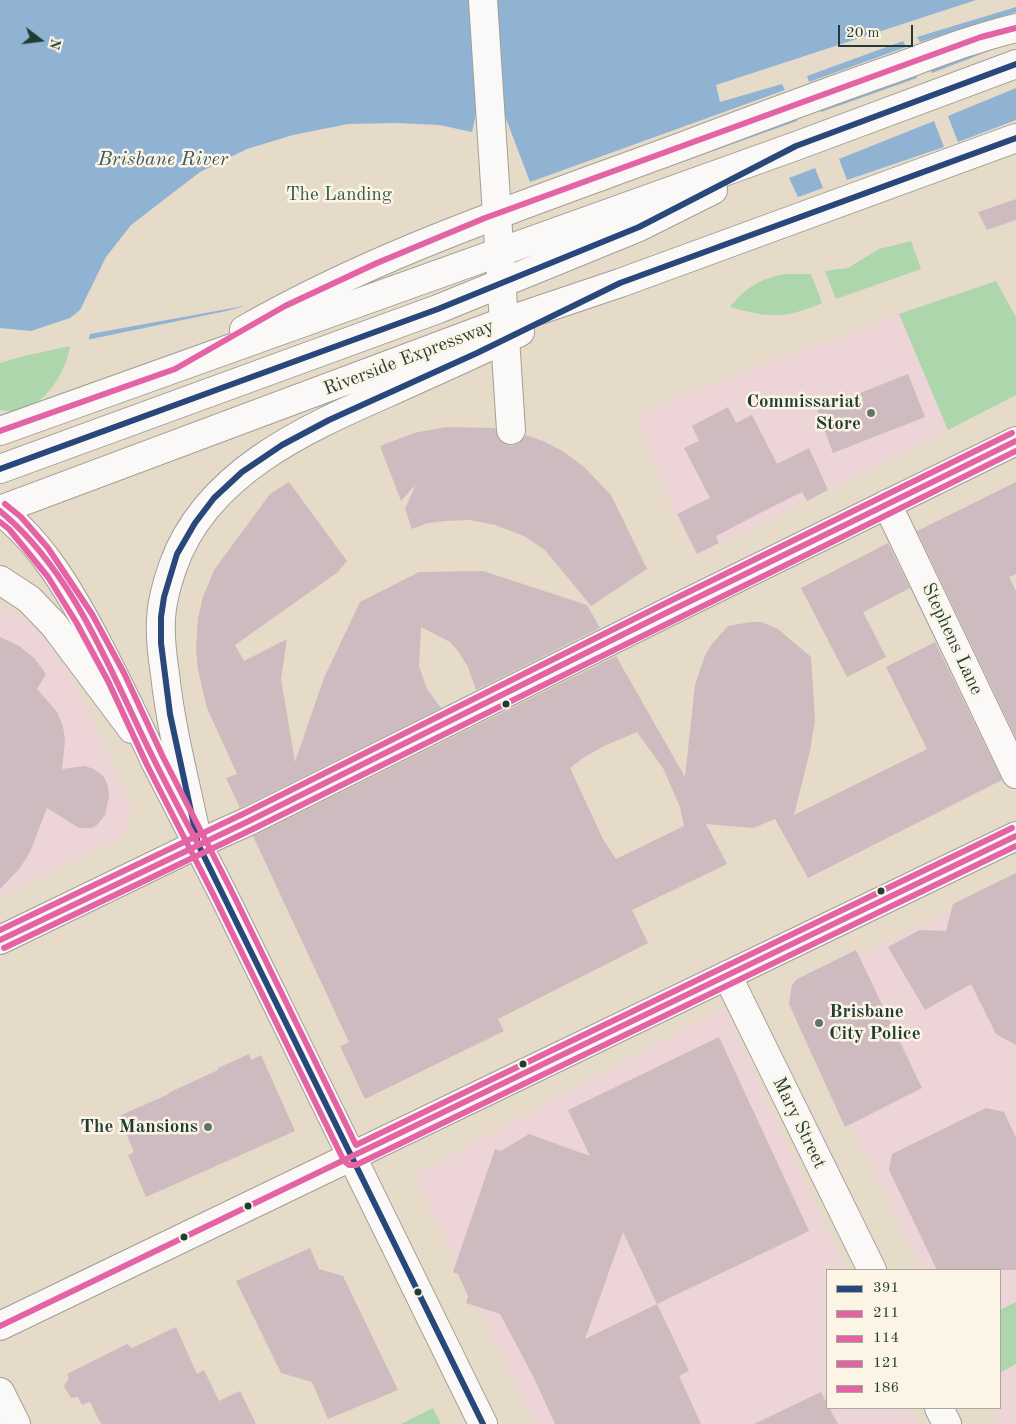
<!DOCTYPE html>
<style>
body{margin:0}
#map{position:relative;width:1016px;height:1424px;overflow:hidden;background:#e6dac9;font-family:"Old Standard TT",serif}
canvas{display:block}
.legend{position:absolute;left:826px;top:1269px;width:175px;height:140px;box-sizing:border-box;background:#fcf5e5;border:1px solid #a4ab9e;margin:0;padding:6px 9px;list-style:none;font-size:15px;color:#1f3d34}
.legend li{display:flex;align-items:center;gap:10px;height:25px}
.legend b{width:25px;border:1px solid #a4ab9e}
.north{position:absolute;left:15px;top:15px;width:50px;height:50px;-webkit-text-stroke:4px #fcf5e5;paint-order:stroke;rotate:105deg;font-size:14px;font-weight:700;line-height:20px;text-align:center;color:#1f3d34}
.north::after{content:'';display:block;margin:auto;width:18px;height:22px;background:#1f3d34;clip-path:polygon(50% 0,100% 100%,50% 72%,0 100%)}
.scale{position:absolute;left:838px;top:25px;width:75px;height:22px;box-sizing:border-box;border:2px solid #1f3d34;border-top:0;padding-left:6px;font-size:15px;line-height:18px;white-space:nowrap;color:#1f3d34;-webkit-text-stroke:4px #fcf5e5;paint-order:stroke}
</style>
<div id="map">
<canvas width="1016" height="1424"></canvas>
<ul class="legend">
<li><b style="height:6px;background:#28487b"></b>391</li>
<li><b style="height:6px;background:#e463a4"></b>211</li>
<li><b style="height:6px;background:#e463a4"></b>114</li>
<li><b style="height:6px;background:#e463a4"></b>121</li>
<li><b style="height:6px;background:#e463a4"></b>186</li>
</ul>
<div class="north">N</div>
<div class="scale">20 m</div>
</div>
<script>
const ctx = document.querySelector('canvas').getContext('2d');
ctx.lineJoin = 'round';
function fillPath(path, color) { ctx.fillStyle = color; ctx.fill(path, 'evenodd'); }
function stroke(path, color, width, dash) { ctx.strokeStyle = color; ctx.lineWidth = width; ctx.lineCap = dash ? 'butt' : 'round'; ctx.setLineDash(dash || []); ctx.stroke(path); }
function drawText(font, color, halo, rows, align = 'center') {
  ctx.font = font + ' "Old Standard TT",serif'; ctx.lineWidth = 5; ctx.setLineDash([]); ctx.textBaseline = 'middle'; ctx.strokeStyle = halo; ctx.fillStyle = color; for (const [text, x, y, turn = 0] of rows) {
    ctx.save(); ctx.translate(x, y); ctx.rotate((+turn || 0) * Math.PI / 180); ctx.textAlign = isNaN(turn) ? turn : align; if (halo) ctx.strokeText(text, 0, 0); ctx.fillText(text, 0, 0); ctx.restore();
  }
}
const built = new Path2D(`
 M899,314l49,116 -252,125 -22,-43 -38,-98 144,-56 60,-20z
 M0,608l22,8 22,21 27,38 59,125v21l-10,17 -120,59z
 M1016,877v547h-17l-8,-16h9v-138h-77l-136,-277z
 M724,1007l122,263h-19v138h82l7,16h-380l-122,-249z`);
const green = new Path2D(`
 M911,241l10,28 -85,30 -11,-28 23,-3 31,-19z
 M785,274h26l11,29c-37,16 -53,15 -92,4 16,-20 30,-28 55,-33z
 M996,281l20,36v78l-68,35 -49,-116z
 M71,340c-2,24 -18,54 -40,66 -10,6 -20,6 -31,4v-55z
 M1016,1302v62l-16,9v-63z
 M433,1408l8,16h-40z`);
const water = new Path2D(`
 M0,0h1016v132l-327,110 -315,31 -148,38 -207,43 -19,6z`);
const pier = new Path2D(`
 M976,0h40v7l-99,30 3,5 96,-30v76l-68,28 10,26 58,-22v14l-326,110 -188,24 -127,7 -140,36 9,-5 -154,28 -2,8 -68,15 -20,6v-35l31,3 39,-13 10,-8 26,-53 25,-32 69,-53 47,-23 46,-14 55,-11 47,-1 44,2 33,7 4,-19 24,2 5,1 25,66 255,-92 -3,-6 -62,18 -4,-17zM903,41l3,6 -97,35 -2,-6zM1002,46l-70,27 -3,-7 56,-16zM915,71l2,7 -96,34 -3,-7zM794,113l3,8 -227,81zM934,121l10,26 -97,33 -8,-21zM815,168l8,20 -25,9 -9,-19z`);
const building = new Path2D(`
 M1016,199v21l-29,10 -9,-18z
 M908,374l17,43 -92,36 -16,-43z
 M728,407l8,16 16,-8 25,49 32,-16 19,42 -21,11 -5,-9 -36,18 -50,26 3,7 -22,11 -20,-40 33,-16 -26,-50 15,-7 -7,-15z
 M446,427l49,1 3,10 7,6 7,2 7,-3 7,-8 19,7 19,10 19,14 28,29 36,74 -56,37 -46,-56 -21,-14 -29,-11 -25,-5 -25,1 -17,2 -16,6 -7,-20 11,-25 -15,17 -21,-55 34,-13z
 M289,482l58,79 -9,11 -103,73 9,16 43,-22 -6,40 14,83 29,-84 36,-76 59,-30 64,-1 104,34 13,23 -124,62 -8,-23 -10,-16 -8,-9 -29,-15 -2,39 8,23 14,19 -201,100 -14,-30 11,-4 -30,-66 -9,-38 -2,-23 2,-29 5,-21 11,-27 56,-76z
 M1016,482v92l-7,3 7,14v147l-99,-207z
 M888,543l22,45 -47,24 23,45 -39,20 -46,-89z
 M751,622h10l17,7 33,28 4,63 -5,31 -16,64 133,-66 -41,-82 49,-25 67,138 -194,98 -33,-59 -22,9 -47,-4 21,40 -95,46 16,33 -150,76 6,12 -139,68 -25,-53 9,-4 -96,-206 363,-180 69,121 10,-92 9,-27 7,-13 17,-19zM637,732l26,36 17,39 4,19 -68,33 -13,-20 -33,-71 13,-10 21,-12z
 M0,637l19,9 15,12 12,16 -9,15 20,23 6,14 2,15 -3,28 23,-3 9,3 10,8 4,9 1,11 -4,18 -8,10 -5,3h-13l-32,-20 -17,44 -10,16 -20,21z
 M1016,873v172l-20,-11 -25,-50 -46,26 -37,-63 32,-17 26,1 7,-27z
 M856,950l66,138 -77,39 -56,-123 3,-19 5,-6z
 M719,1037l90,194 -152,73 32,67 -10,5 22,48h-146l-21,-46 -34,-64 -34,-11 2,-7 -10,-22 -5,-2 42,-123 6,2 28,-17 61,22 -22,-46zM623,1232l34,72 -72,35z
 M249,1054l2,6 10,-5 34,76 -149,66 -18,-42 6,-3 -15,-36 50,-22 -1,-1 50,-23v-2z
 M986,1108l18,4 12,26v132h-79l-48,-100 3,-16z
 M310,1248l9,21 24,7 55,114 -70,29 -16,-37 -31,-9 -45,-92z
 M176,1327l21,47 7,-4 15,31 21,-10 16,33h-155l-11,-22 -8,3 -4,-8 -7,1 -7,-12 5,-8 -2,-4 60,-30 5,4z
 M821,1392l6,12v4h2l9,16h-84z`);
const street = new Path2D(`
 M483,0l28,430
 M887,504l129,270
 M0,580l29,19 25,26 78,104`);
const secondary = new Path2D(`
 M155,761l68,133 260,530
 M0,940l198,-96 51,-23 417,-208 350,-172
 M727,975l145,295
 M0,1326l1016,-490
 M0,1392l16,32
 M939,1408l8,16`);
const highway = new Path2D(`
 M244,330c139,-80 292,-129 442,-185 69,-26 138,-52 207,-76 41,-15 81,-31 123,-41
 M0,431l796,-285 220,-82
 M0,469l438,-160 201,-82 74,-37
 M0,510l492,-184 128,-43 396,-145
 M0,511c41,31 69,79 93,124 22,41 42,83 62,126
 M198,844c-11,-56 -27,-113 -33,-170 -3,-19 -5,-38 -4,-56 1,-18 6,-35 12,-52 34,-96 137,-139 223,-177 42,-19 83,-37 124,-57`);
const bus1 = new Path2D(`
 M0,469l438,-160 201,-82 157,-81 220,-82
 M483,1424l-285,-580 -28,-130 -9,-71v-26l3,-20 13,-43 18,-31 19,-25 28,-26 40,-27 47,-25 148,-67 143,-70 396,-145`);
const bus2 = new Path2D(`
 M0,522l9,7 39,48 28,45 32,59 39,84 68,133 129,263 5,4h7l660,-319
 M4,948l249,-119 763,-378`);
const bus3 = new Path2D(`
 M5,504l16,13 27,31 44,66 32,59 39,84 68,133 125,255 656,-317
 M0,930l245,-117 417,-208 350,-172`);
const bus4 = new Path2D(`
 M0,511c68,56 104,144 141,222 18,38 37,74 57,111
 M0,940l249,-119 417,-208 350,-172`);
const bus5 = new Path2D(`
 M0,431l175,-62 110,-63 92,-43 108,-45 496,-181 35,-9
 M0,1326l1016,-490`);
const markers = [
 [871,413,5,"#657468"],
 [506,704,4.5,"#1f3d34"],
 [881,891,4.5,"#1f3d34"],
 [819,1023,5,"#657468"],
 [523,1064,4.5,"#1f3d34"],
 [208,1127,5,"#657468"],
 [248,1206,4.5,"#1f3d34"],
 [184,1237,4.5,"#1f3d34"],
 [418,1292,4.5,"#1f3d34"]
];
const parkNames = [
 ["The Landing",339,195]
];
const streetNames = [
 ["Riverside Expressway",409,358,-21],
 ["Stephens Lane",952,639,65],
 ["Mary Street",799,1123,64]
];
const poiNames = [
 ["Commissariat",861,402],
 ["Store",861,424],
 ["Brisbane",829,1012,"left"],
 ["City Police",829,1034,"left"],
 ["The Mansions",198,1127]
];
const waterNames = [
 ["Brisbane River",163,160]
];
fillPath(built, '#edd4d6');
fillPath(green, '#aed6ac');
fillPath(water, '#90b3d4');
fillPath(pier, '#e6dac9');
fillPath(building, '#cdbbbf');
stroke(street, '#a29f95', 30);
stroke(secondary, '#a29f95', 30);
stroke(highway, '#a29f95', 30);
stroke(street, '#fbf9f7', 28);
stroke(secondary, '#fbf9f7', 28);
stroke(highway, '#fbf9f7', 28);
stroke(bus1, '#28487b', 6);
stroke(bus2, '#e463a4', 6);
stroke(bus3, '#e463a4', 6);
stroke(bus4, '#e463a4', 6);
stroke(bus5, '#e463a4', 6);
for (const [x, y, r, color] of markers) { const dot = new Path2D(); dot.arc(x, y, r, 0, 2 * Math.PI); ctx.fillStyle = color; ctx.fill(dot); stroke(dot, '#fcf5e5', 2); }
drawText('19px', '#325b47', '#fcf5e5', parkNames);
drawText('19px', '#1f3d34', '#fcf5e5', streetNames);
drawText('bold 19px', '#1f3d34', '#fcf5e5', poiNames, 'right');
drawText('italic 20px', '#365b66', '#fcf5e5', waterNames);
</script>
